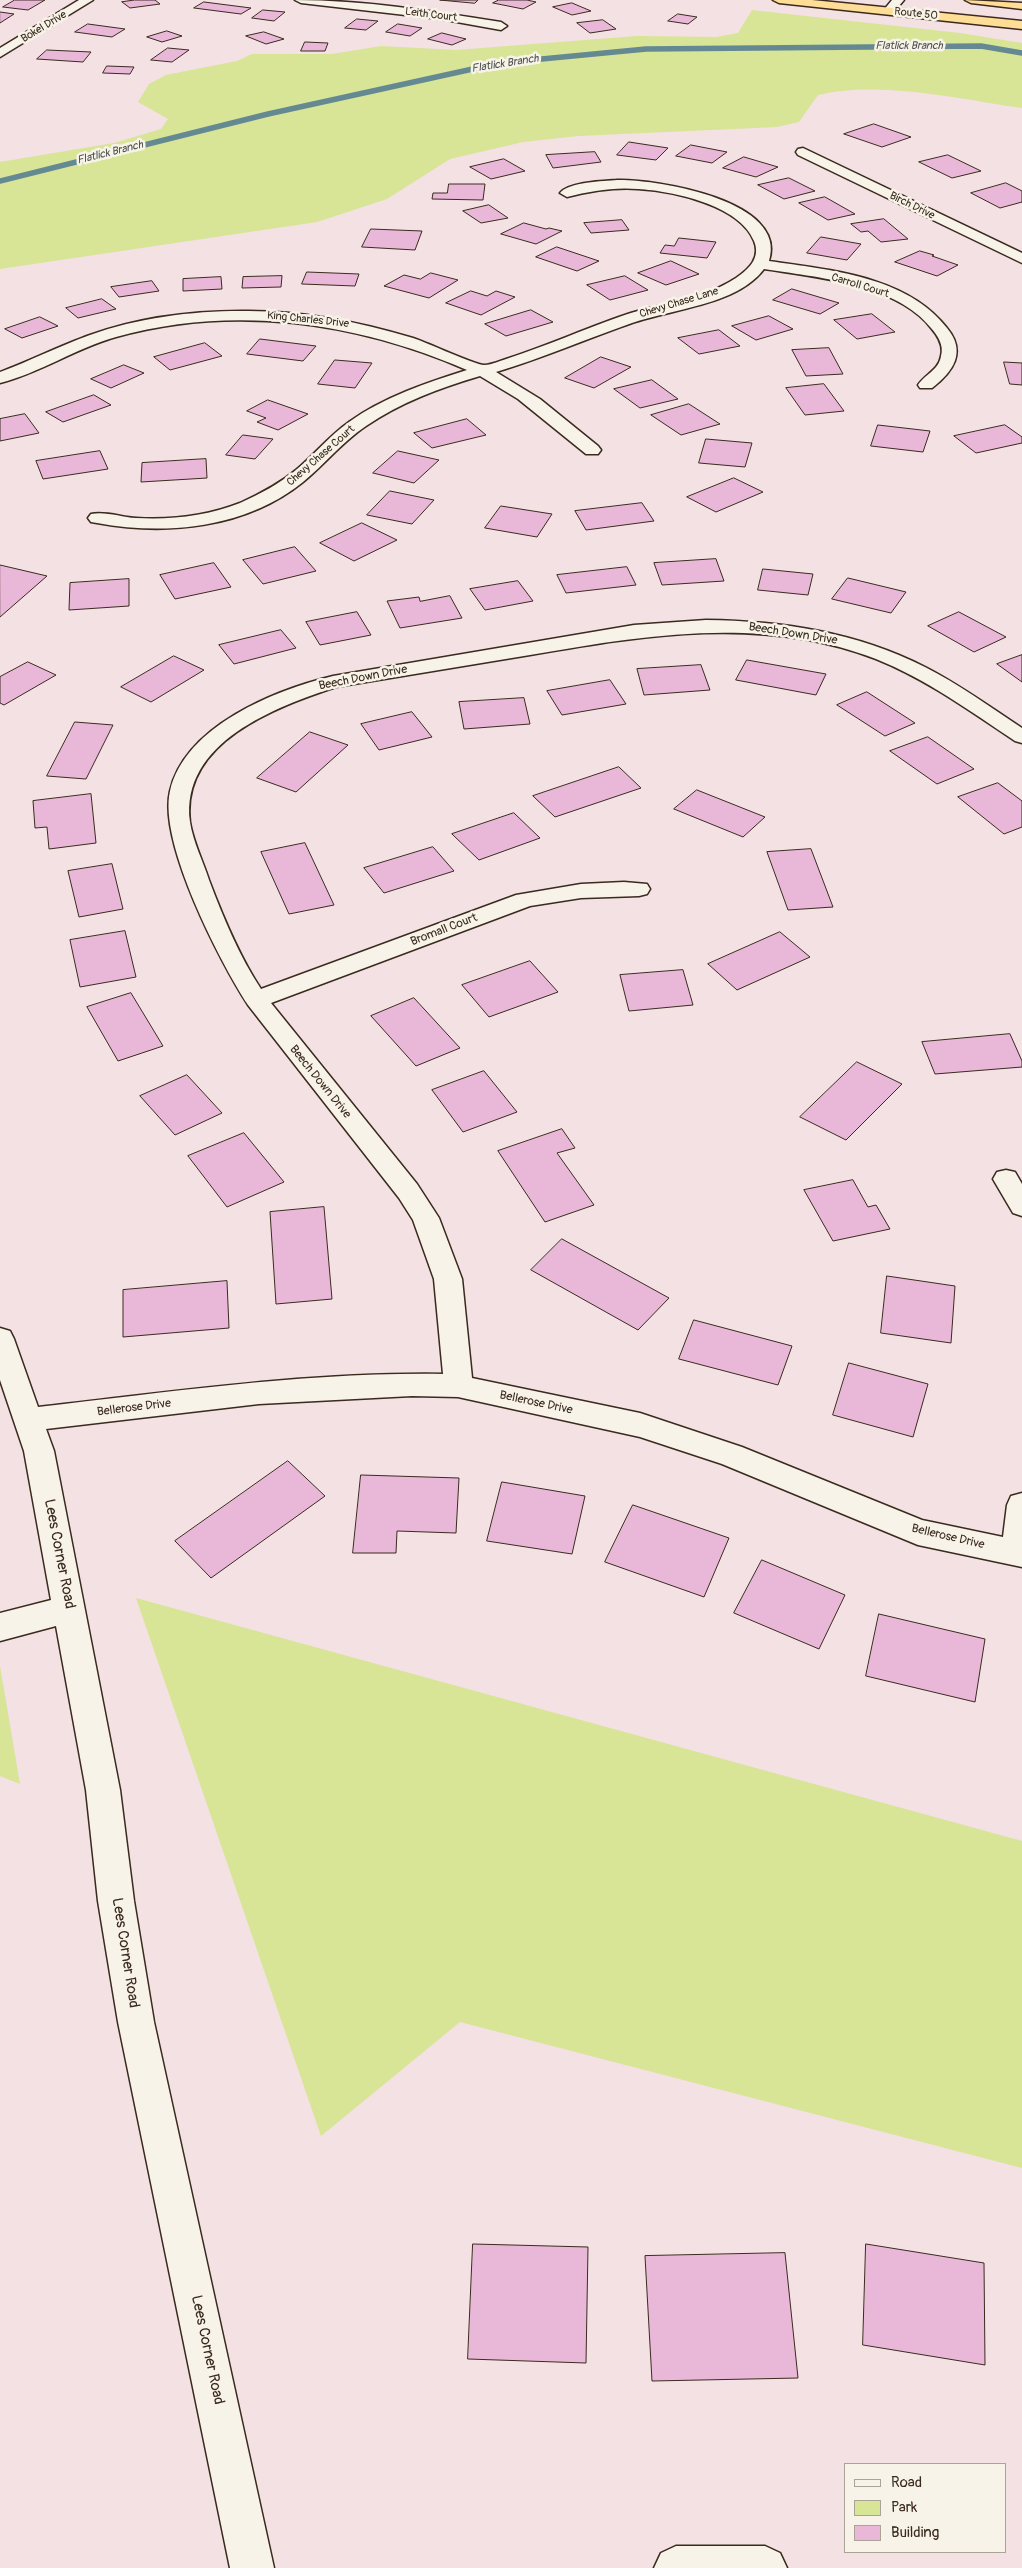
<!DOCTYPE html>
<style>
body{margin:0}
#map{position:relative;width:1022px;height:2568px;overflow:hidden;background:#f3e1e3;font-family:Pangolin,sans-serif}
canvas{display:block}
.legend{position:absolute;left:844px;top:2463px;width:162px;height:90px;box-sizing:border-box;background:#f7f3e8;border:1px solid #aca397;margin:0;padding:6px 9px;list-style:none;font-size:15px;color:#3b2a1e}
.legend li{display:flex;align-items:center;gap:10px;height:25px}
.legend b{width:25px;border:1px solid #aca397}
</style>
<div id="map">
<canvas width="1022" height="2568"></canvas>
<ul class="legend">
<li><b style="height:6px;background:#f7f3e8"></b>Road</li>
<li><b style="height:14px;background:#d8e496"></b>Park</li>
<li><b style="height:14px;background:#e9b8d8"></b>Building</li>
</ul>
</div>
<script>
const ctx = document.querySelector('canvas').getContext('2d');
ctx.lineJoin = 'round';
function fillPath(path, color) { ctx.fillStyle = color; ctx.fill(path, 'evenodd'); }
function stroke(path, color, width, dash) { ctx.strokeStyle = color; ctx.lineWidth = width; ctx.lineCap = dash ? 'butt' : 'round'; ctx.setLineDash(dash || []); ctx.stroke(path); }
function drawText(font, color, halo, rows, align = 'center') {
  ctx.font = font + ' Pangolin,sans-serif'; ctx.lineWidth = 5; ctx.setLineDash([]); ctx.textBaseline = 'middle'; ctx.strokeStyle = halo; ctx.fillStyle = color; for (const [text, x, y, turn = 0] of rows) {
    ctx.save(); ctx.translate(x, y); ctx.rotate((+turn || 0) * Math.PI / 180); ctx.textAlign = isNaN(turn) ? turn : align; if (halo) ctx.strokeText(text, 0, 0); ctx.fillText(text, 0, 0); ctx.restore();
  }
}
const green = new Path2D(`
 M752,10l208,23 62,10v65c-62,-9 -143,-28 -204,-13l-19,27 -22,5 -199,9 -55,6 -73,17 -63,40 -70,23 -317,47v-107l114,-19 47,-14 7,-10 -30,-17 11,-18 17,-9 71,-14 15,-7h80l49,-8 75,4 181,-14 79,1 22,-4z
 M136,1598l886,243v327l-562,-146 -139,114z
 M0,1666l20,118 -20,-8z`);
const stream = new Path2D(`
 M0,181l268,-67 232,-51 146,-14 335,-3 41,7`);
const building = new Path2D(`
 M15,0h30l-17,10 -25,-3z
 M135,0h20l5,4 -30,4 -8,-6z
 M440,0h38l-3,3z
 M499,0h28l9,2 -13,7 -30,-6z
 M204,2l47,6 -10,6 -47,-6z
 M572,3l19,8 -19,4 -19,-8z
 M263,10l22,2 -11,9 -22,-3z
 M0,12l14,2 -14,9z
 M678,14l19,3 -9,7 -20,-3z
 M357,19l21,2 -12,9 -21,-2z
 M603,20l13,9 -26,4 -13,-10z
 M88,24l37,5 -13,8 -37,-5z
 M398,24l24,4 -12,8 -24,-4z
 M167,31l15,5 -20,6 -15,-5z
 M264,32l20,7 -18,5 -20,-8z
 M442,33l24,6 -14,6 -24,-6z
 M305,42l23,1 -3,8h-24z
 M168,48l21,2 -17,12 -21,-2z
 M47,50l44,2 -8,10 -46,-3z
 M107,66l27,1 -4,7 -27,-1z
 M874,124l37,13 -29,10 -38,-13z
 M629,142l39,6 -12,12 -39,-5z
 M691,145l36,7 -15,11 -36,-7z
 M595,152l6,10 -48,6 -7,-13z
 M948,155l33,16 -29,7 -33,-16z
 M744,157l34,10 -22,10 -33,-9z
 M504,159l21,12 -34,8 -21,-12z
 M789,178l26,13 -31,8 -26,-14z
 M1006,183l16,8v11l-22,6 -29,-15z
 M449,184h36l-2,16 -51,-1 1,-6h14z
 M825,197l30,17 -27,6 -29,-17z
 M489,205l19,13 -27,5 -18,-12z
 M884,219l24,20 -27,3 -13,-11 -7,1 -10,-8z
 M622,220l7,10 -38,3 -7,-10z
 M524,223l22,6 3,-1 13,3 -26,13 -35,-10z
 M371,229l51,2 -7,19 -53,-3z
 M821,237l40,7 -14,16 -40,-7z
 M679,238l37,4 -9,16 -47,-5 5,-8 9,1z
 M557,247l42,14 -22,10 -41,-14z
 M920,251l14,4 -2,1 26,9 -21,11 -42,-14z
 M671,261l28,13 -33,11 -28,-12z
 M307,272l52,2 -4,12 -53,-2z
 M431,273l27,7 -29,18 -45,-12 20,-11 16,4z
 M282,276l-1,11 -39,1 1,-11z
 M625,276l23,14 -38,10 -23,-15z
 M221,277l1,12 -39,2v-12z
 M152,281l7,10 -40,6 -8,-10z
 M792,289l47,14 -19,11 -47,-14z
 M471,291l16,5 9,-5 19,6 -34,18 -35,-12z
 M102,299l14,10 -38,9 -12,-10z
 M531,310l22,12 -47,14 -21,-12z
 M872,314l23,18 -38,7 -23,-19z
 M769,316l24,13 -37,11 -24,-14z
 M40,317l18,9 -36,12 -17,-9z
 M719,330l21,16 -41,8 -21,-16z
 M260,339l56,7 -13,15 -56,-7z
 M205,343l17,13 -52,14 -16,-13z
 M829,348l14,26 -37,2 -14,-26z
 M601,357l30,10 -37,21 -29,-10z
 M335,360l37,3 -17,25 -37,-4z
 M1004,362l18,1v22l-12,-1z
 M124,365l20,8 -33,15 -20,-9z
 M652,380l26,19 -38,9 -26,-19z
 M824,384l20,27 -39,4 -19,-27z
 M94,395l17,10 -48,17 -17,-10z
 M268,400l40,14 -30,16 -21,-8 9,-4 -19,-7z
 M689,404l31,20 -39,11 -30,-20z
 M25,414l14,19 -39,8v-22z
 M467,419l19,16 -54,13 -18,-15z
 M878,425l52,6 -7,21 -52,-6z
 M1005,425l17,12v6l-46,10 -22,-17z
 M243,435l30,4 -18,20 -29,-4z
 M706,439l46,4 -7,24 -46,-4z
 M100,451l8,18 -65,10 -7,-18z
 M398,451l41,9 -25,23 -41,-10z
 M206,459l1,19 -66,4 1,-19z
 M734,478l29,14 -47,20 -29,-15z
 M390,491l44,9 -22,24 -45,-9z
 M642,503l12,18 -68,9 -11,-19z
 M501,506l51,8 -15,23 -52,-9z
 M362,523l35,17 -43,21 -34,-18z
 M295,547l21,24 -53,13 -20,-24z
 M716,559l8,22 -62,4 -8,-22z
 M214,563l17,24 -56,12 -15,-24z
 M0,565l47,11 -47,41z
 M627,567l9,18 -70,8 -9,-18z
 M763,569l50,5 -5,21 -50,-5z
 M848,578l58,14 -15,21 -59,-14z
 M129,579v27l-60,4 1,-27z
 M518,581l15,20 -48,9 -15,-21z
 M450,596l12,22 -62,10 -13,-27 32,-4 1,4z
 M357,612l14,23 -51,10 -14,-23z
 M959,612l47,25 -32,15 -46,-26z
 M281,630l15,18 -62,16 -15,-19z
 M1022,655v27l-25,-18z
 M174,656l30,14 -53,32 -30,-15z
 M747,660l79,14 -10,21 -80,-15z
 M28,662l28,13 -52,30 -4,-2v-26z
 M701,665l9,25 -66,5 -7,-26z
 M610,680l16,24 -64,11 -15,-24z
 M867,692l48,31 -30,13 -48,-31z
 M524,698l6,26 -66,5 -5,-27z
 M412,712l20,25 -53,13 -18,-26z
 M75,722l38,3 -27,54 -39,-3z
 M310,732l38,13 -52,47 -39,-14z
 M928,737l46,32 -37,15 -47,-33z
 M619,767l22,21 -86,29 -22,-21z
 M998,783l24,18v26l-18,7 -46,-37z
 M697,790l68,27 -22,20 -69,-28z
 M91,794l5,49 -47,6 -2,-22 -12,1 -2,-27z
 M514,813l26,25 -61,22 -27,-26z
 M305,843l29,62 -45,9 -28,-62z
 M433,847l21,24 -70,22 -20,-25z
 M811,849l22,58 -45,3 -21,-58z
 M112,864l11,45 -44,8 -11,-46z
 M125,931l11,46 -56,10 -10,-47z
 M780,932l30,25 -73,33 -29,-26z
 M530,961l28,31 -69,25 -27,-32z
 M683,970l10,35 -64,6 -9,-36z
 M131,993l32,53 -45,15 -31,-54z
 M414,998l46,50 -44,18 -45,-50z
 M1010,1034l12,27v6l-87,7 -13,-32z
 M857,1062l45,22 -56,56 -46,-23z
 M484,1071l33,41 -54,20 -31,-42z
 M187,1075l35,38 -47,22 -35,-39z
 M562,1129l13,19 -18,5 37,52 -49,17 -47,-71z
 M244,1133l40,49 -57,25 -39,-51z
 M853,1180l15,27 8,-2 14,24 -57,12 -29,-51z
 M324,1207l8,92 -56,5 -6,-92z
 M562,1239l107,59 -31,32 -107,-60z
 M887,1276l68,10 -4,57 -70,-10z
 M227,1281l2,47 -106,9v-47z
 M694,1320l98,26 -14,39 -99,-26z
 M849,1363l79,21 -15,53 -80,-22z
 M288,1461l37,35 -114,82 -36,-37z
 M361,1475l98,3 -3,55 -59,-2 -1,22h-43z
 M502,1482l83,14 -13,58 -85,-13z
 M633,1505l96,33 -25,59 -99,-35z
 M762,1560l83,35 -26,54 -85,-36z
 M879,1614l106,25 -10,63 -109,-26z
 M473,2244l115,3 -2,116 -118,-4z
 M866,2244l118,19 1,102 -122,-20z
 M785,2253l13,125 -146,3 -7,-125z`);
const minor = new Path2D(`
 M79,0h14l-93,57v-9z
 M295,0c69,0 138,11 206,22l6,4 -6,4 -61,-11 -139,-16z
 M892,0h12l-11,13h-8l-2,-2z
 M803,148l219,105v10l-224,-108 -2,-3 2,-3z
 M617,180c38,-1 172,20 152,81 61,9 138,15 178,67 20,24 6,44 -15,60h-12l-2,-3c7,-11 21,-15 23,-29 3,-11 -3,-20 -10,-28 -34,-44 -116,-51 -167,-59 -27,36 -92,40 -132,54 -46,16 -89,35 -136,49l44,27 58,47 3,4 -3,4h-12l-68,-55 -38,-23c-40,12 -79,26 -114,50 -24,16 -41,38 -63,56 -57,46 -136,54 -206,41l-6,-1 -3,-4 3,-4c14,-3 30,3 45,4 35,2 71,-2 104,-15 20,-9 39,-19 56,-33 18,-15 33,-34 53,-48 35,-25 77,-39 118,-52 -111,-48 -233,-66 -351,-33 -40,11 -76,36 -116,46v-11c30,-11 59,-26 90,-37 47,-17 101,-24 151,-24 58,-1 116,10 172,27 13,4 62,27 71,27 8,0 18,-5 25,-7 37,-12 73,-28 110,-41 38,-14 82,-16 117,-39 13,-9 25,-20 18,-37 -14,-36 -82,-50 -116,-52 -25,-2 -47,2 -71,8l-7,-4c9,-11 43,-12 57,-13z
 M706,620c76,1 150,12 219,47 34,17 65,40 97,61v15l-7,-2c-45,-30 -89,-62 -139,-82 -113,-44 -231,-24 -346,-4 -65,11 -129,21 -194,32 -60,20 -156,55 -146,135 3,20 13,39 19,58 14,37 30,76 52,109l255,-94 65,-11 43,-2 23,2 3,5 -3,5 -8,2 -58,2 -51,8 -259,97 146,181 22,34 23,61 10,99 168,35 102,34 180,73 81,17 4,-32 4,-9 11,-3v74l-104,-22 -196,-81 -82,-27 -182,-40 -46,-1 -153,8 -213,25 8,22 66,339 14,111 20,121 120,546h-44l-112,-546 -20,-121 -12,-111 -30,-164 -56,15v-28l51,-13 -27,-149 -24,-71v-52l10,3 4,8 24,68c134,-15 269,-35 405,-33l-9,-95 -21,-59 -14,-22 -151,-193c-28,-43 -90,-163 -78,-214 15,-65 105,-101 163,-115l301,-51z
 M1006,1170l9,2 7,12v32l-9,-3 -20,-34 4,-7z
 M676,2546h89l15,7 7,15h-133l7,-15z`);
const highway = new Path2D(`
 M773,0h39l210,21v8l-243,-26z
 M965,0l57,3v6l-51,-6z`);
const farStreetnames = [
 ["Route 50",916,14,6],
 ["Leith Court",431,15,7],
 ["Bokel Drive",44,27,-31],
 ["Birch Drive",912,206,26],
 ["Carroll Court",860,286,17],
 ["Chevy Chase Lane",679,303,-17],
 ["King Charles Drive",308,320,6],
 ["Chevy Chase Court",321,456,-41]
];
const farWaternames = [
 ["Flatlick Branch",909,46],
 ["Flatlick Branch",505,64,-9],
 ["Flatlick Branch",110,153,-14]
];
const streetNames = [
 ["Beech Down Drive",793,634,9],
 ["Beech Down Drive",363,678,-11],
 ["Bromall Court",444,930,-21],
 ["Beech Down Drive",320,1082,51],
 ["Bellerose Drive",536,1403,12],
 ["Bellerose Drive",134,1408,-7],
 ["Bellerose Drive",948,1537,13]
];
const nearStreetnames = [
 ["Lees Corner Road",59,1554,79],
 ["Lees Corner Road",125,1953,81],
 ["Lees Corner Road",207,2350,78]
];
fillPath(green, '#d8e496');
stroke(stream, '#648993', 5.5);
fillPath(building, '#e9b8d8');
stroke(building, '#3b2a1e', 1);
stroke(minor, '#3b2a1e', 3);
stroke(highway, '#3b2a1e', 3);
fillPath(minor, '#f7f3e8');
fillPath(highway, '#fede96');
drawText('11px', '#3b2a1e', '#f7f3e8', farStreetnames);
drawText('italic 11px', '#4c524f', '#f7f3e8', farWaternames);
drawText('12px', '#3b2a1e', '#f7f3e8', streetNames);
drawText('15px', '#3b2a1e', '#f7f3e8', nearStreetnames);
</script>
